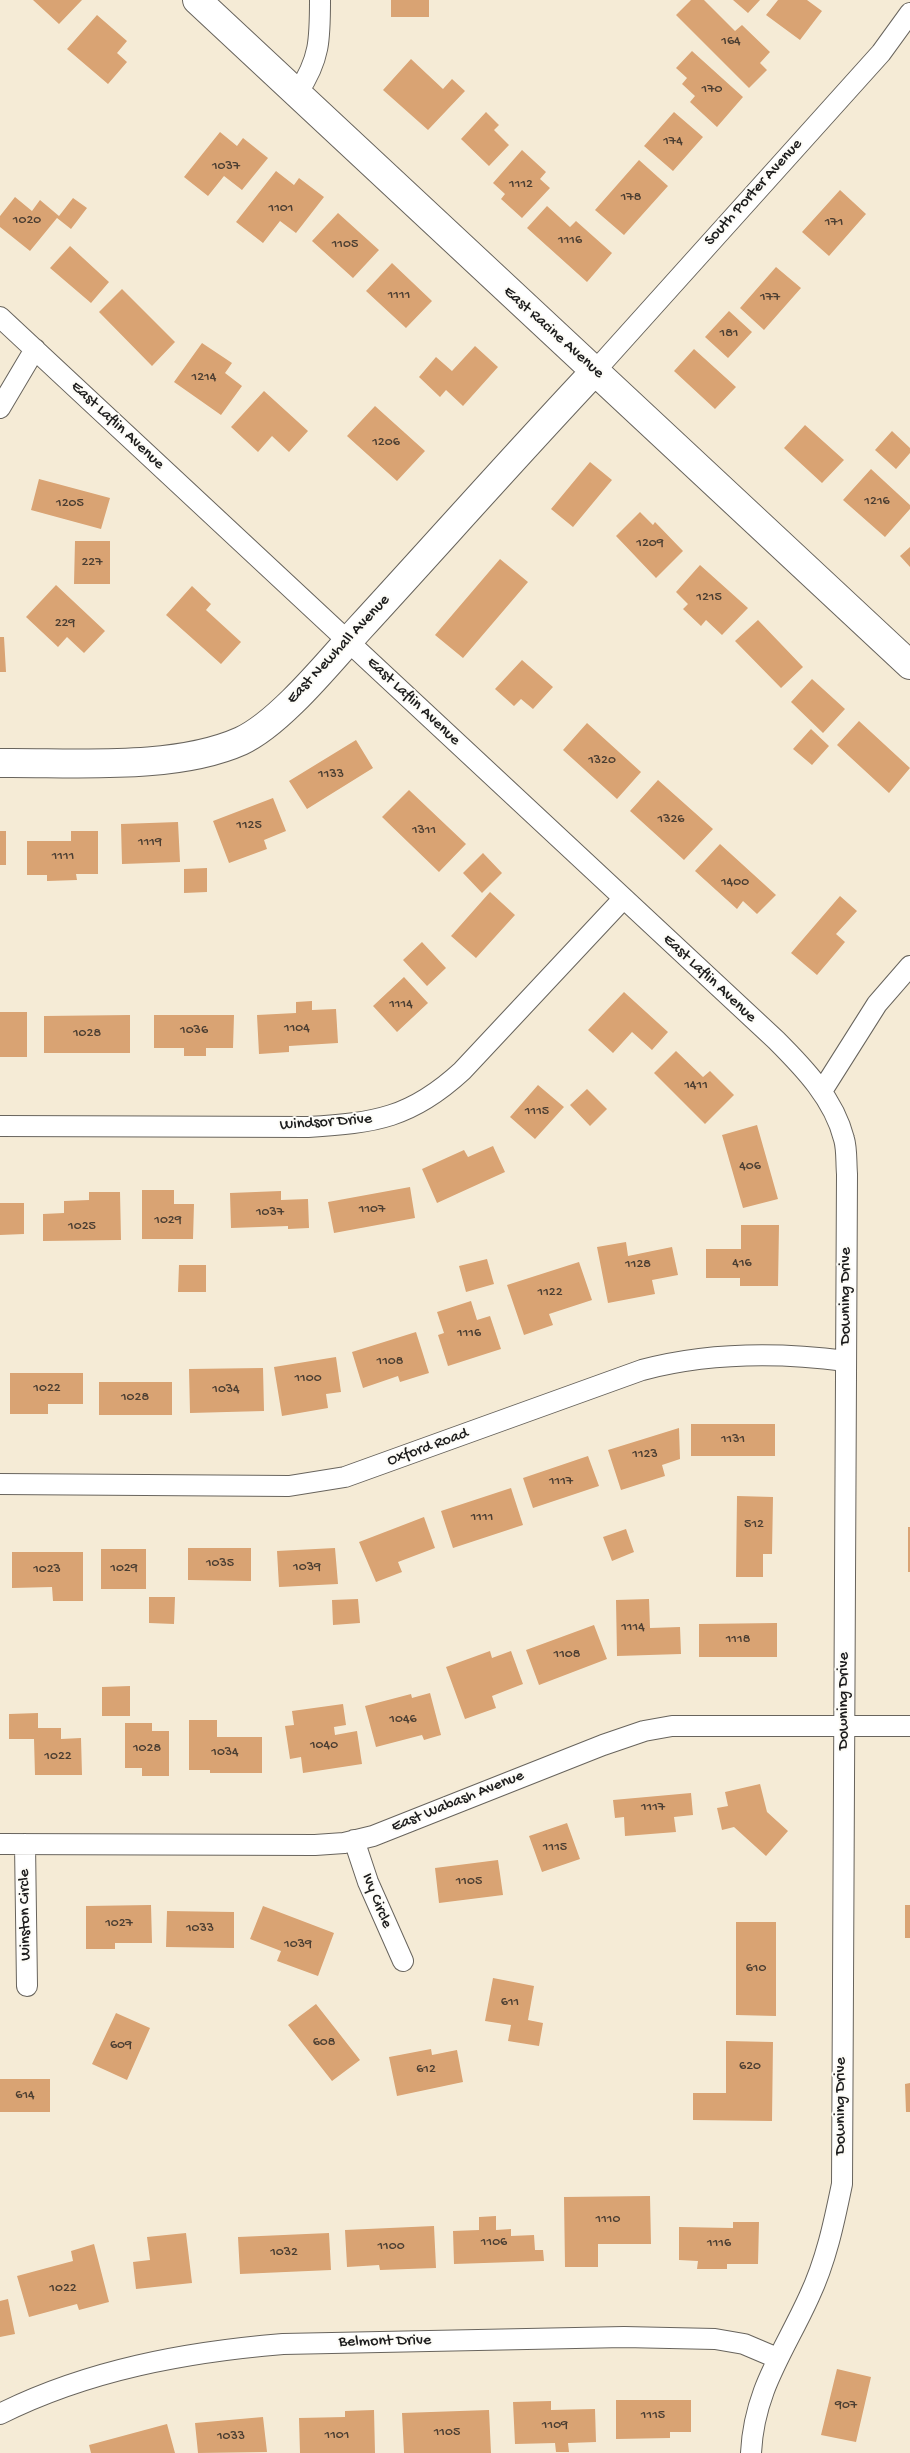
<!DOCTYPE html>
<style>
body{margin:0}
canvas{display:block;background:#f5ebd6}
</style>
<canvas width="910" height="2453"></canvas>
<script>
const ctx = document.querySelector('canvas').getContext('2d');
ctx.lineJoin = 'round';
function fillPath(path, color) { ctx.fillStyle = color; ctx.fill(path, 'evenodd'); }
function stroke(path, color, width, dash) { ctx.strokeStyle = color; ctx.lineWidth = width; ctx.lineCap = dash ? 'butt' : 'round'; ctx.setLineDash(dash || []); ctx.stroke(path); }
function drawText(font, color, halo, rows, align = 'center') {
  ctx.font = font + ' "Gochi Hand",sans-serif'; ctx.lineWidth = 4; ctx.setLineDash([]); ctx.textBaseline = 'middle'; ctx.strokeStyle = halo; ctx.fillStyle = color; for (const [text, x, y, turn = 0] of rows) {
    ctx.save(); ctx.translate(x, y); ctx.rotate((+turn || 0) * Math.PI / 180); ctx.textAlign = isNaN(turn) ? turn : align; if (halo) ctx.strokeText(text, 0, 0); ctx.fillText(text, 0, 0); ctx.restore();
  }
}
const building = new Path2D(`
 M33,0h49l-23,24z
 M391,0h38v17h-38z
 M691,0h13l31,31 7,-6 28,27 -10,11 7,7 -18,18 -73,-73z
 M733,0h27l-12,13z
 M778,0h29l15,11 -22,29 -34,-25z
 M97,15l30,26 -10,12 10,9 -19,22 -41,-35z
 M692,51l51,46 -26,30 -27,-25 5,-6 -13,-12 5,-6 -11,-10z
 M411,59l32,30 9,-10 13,12 -37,39 -45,-40z
 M486,112l13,13 -5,5 15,15 -20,21 -28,-27z
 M674,112l29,25 -30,34 -29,-25z
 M220,132l17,14 6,-8 25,20 -26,32 -18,-14 -16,20 -24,-19z
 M522,150l24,22 -6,7 10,9 -28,30 -21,-19 4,-5 -12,-11z
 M639,160l29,26 -44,49 -29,-25z
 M276,171l18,14 5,-7 25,19 -28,36 -16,-12 -17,22 -27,-21z
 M840,190l26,24 -37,42 -27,-24z
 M15,197l17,14 8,-11 19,16 14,-18 14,10 -16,21 -14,-11 -27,33 -30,-24v-11z
 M547,206l23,21 6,-6 36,32 -25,29 -60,-54z
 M338,213l41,37 -26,28 -41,-37z
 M70,246l39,36 -18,21 -41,-35z
 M392,263l40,38 -26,27 -40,-37z
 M776,267l25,21 -37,42 -24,-22z
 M122,289l53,53 -23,24 -53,-54z
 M729,311l23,21 -24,26 -23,-21z
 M202,343l30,20 -7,10 17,13 -21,29 -47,-33z
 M475,346l23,21 -35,39 -17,-16 -6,7 -21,-20 17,-20 16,14z
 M694,349l42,38 -21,22 -41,-38z
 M264,391l44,40 -19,21 -17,-16 -14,16 -27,-25z
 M375,406l50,45 -28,30 -50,-45z
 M805,425l39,35 -22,23 -38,-35z
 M892,431l18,17v5l-14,16 -21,-19z
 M590,462l22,18 -39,47 -22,-18z
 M871,469l39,36v4l-25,28 -42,-37z
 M39,479l71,19 -9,31 -70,-19z
 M640,512l13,13 2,-3 28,29 -27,27 -40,-42z
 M75,541h35v43h-36z
 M910,547v20l-10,-11z
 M500,559l28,23 -65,76 -28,-23z
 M700,565l48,43 -26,27 -16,-15 -5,6 -18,-17 5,-5 -12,-12z
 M56,585l49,46 -21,22 -17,-16 -9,10 -32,-30z
 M192,586l19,18 -5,6 35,32 -20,22 -55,-49z
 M758,620l45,47 -22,21 -46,-47z
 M0,637h4l2,35h-6z
 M522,660l31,27 -20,22 -12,-10 -7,7 -19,-17z
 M812,679l33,30 -22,24 -32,-31z
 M859,721l51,47 -21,25 -52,-48z
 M587,723l54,49 -24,27 -54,-49z
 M811,729l18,17 -17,19 -19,-16z
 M356,740l17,28 -66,41 -18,-28z
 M658,780l55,49 -29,31 -54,-49z
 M409,790l57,54 -27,28 -57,-55z
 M273,798l13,33 -22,9 3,9 -38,14 -16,-42z
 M178,822l2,40 -58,2 -1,-40z
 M0,831h6v34h-6z
 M71,831h27v43h-22l1,6 -30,1v-6h-20v-34h44z
 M720,844l56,51 -19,19 -14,-13 -6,8 -42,-38z
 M483,853l19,20 -20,20 -19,-20z
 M207,868v24l-23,1v-24z
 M490,892l25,23 -39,43 -25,-22z
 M840,896l17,15 -21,23 9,8 -28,33 -26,-22z
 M422,942l24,26 -19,18 -24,-26z
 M404,977l24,26 -31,29 -24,-26z
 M624,992l44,40 -16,18 -20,-18 -19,21 -25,-23z
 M312,1001v9l24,-1 2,34 -49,3v6l-30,2 -2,-39 39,-2v-11z
 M0,1012h27v45h-27z
 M130,1015v38h-86v-37z
 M154,1015h80l-1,33h-27v8h-22v-8h-30z
 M676,1051l27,26 7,-6 24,24 -29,29 -51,-51z
 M538,1085l26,22 -29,32 -25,-22z
 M587,1089l20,20 -17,17 -20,-21z
 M757,1125l21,74 -35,9 -21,-73z
 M493,1146l12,26 -68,31 -15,-34 42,-19 4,7z
 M410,1187l5,31 -81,15 -6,-31z
 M142,1190h32v14h20l-1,35h-51z
 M281,1191v9l27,-1 1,29 -21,1v-3l-57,2 -1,-35z
 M89,1192h31l1,48 -78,1v-27l21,-1v-12l25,-1z
 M0,1203h24v31l-24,1z
 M741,1225h38l-1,61h-38v-8h-34v-29h35z
 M626,1242l2,14 44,-9 6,28 -26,5 3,14 -47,9 -11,-56z
 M487,1259l7,25 -28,8 -7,-26z
 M579,1262l13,38 -43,14 4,11 -29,10 -17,-50z
 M179,1265h27v27h-28z
 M471,1301l6,19 13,-4 11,33 -53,17 -10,-31 6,-2 -7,-21z
 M416,1332l13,41 -29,9 -2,-6 -35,12 -11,-36z
 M336,1357l5,35 -15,2 2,14 -46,8 -8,-49z
 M263,1368l1,43 -74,2 -1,-44z
 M10,1373h73v31h-35v10h-38z
 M99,1382h73v33h-73z
 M691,1424h84v32h-84z
 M679,1428l1,31 -18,6 3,11 -44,14 -13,-40z
 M588,1456l11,30 -66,22 -10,-30z
 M511,1488l12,37 -70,23 -12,-37z
 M737,1496l36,1 -1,57h-9v23h-27z
 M424,1517l11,31 -37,14 4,10 -26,10 -17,-40z
 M908,1527h2v45h-2z
 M626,1529l8,23 -22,9 -9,-24z
 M188,1548h63v33l-63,-1z
 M335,1548l3,36 -59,3 -2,-36z
 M101,1549h45v40h-45z
 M12,1552h71v49h-30l-1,-14 -40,1z
 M149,1597h26l-1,27 -25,-1z
 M358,1599l2,24 -27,2 -1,-25z
 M649,1599l1,29 30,-1 1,27 -64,2 -1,-56z
 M777,1623v34h-78v-33z
 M594,1625l13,34 -68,26 -13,-35z
 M490,1651l2,7 19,-7 12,33 -31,12 4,12 -31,11 -19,-52z
 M130,1686v30h-28v-29z
 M430,1693l11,42 -17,5 -2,-5 -46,12 -11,-41 46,-12 1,4z
 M343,1704l3,21 -12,2 1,8 22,-4 5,33 -59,9 -2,-16 -11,2 -5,-33 9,-1 -2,-14z
 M38,1713v15h23v11l20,-1 1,37h-47l-1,-36h-25v-25z
 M189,1720h28v17h45v36h-52v-3h-21z
 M125,1723h27v8h17v45h-27v-8h-17z
 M760,1784l7,28 21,19 -22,25 -32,-29 -12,3 -5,-22 11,-2 -3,-14z
 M691,1793l2,22 -19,2 2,15 -51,4 -1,-19 -9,1 -2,-18z
 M567,1823l13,36 -38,13 -13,-36z
 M498,1860l5,35 -64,8 -4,-35z
 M151,1905l1,38h-37v6h-29v-43z
 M905,1905h5v33h-5z
 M263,1906l71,27 -16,43 -41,-15 4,-10 -31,-12z
 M167,1911l67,1v36l-68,-1z
 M736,1922h40v94l-40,-1z
 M493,1978l41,8 -6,34 15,3 -4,23 -31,-5 3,-16 -26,-4z
 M316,2004l44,56 -28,21 -44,-56z
 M116,2013l34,15 -23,52 -35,-16z
 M726,2041l47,1 -1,79 -79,-1v-27h33z
 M431,2049l1,6 25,-5 6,32 -66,14 -8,-39z
 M0,2079h50v33h-50z
 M910,2083v29h-4l-1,-28z
 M650,2196l1,48h-53v23h-33l-1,-70z
 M496,2216v14l15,-1v7l23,-1 1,15h8l1,11 -90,3 -1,-33 26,-1v-13z
 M733,2222h26l-1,42h-31v5h-30l1,-8 -19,-1v-33l54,1z
 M434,2226l2,42 -56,2 -1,-5 -32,2 -2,-37z
 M186,2233l6,50 -56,6 -3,-27 17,-2 -3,-23z
 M329,2233l2,37 -91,4 -2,-37z
 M94,2244l15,58 -30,8 -2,-6 -48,13 -12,-41 56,-15 -2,-10z
 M8,2299l7,35 -15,3v-36z
 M837,2369l34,8 -15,65 -35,-7z
 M616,2400h75v32h-21v6l-54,1z
 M551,2401v9l44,-1 1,33 -28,1 1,9h-13l-1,-9 -40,1 -2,-42z
 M374,2410l1,43h-75l-1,-35 46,-1v-6z
 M489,2410l2,43h-87l-2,-40z
 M263,2417l4,35 -69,1 -3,-30z
 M167,2424l8,29h-84l-2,-8z`);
const street = new Path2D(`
 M298,92c22,-33 22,-53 22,-92
 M0,317l776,723c28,28 58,59 68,99 3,10 2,23 3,35l-5,1010c-8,39 -16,77 -33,113 -25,55 -55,93 -58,156
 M595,371l286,-318 29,-40
 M0,408l35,-59
 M822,1091l55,-87 33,-38
 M0,1126l308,1c67,-4 103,-9 154,-56l161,-172
 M0,1484l289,2 56,-9 297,-107c68,-18 135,-18 204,-9
 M354,1840l14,42 35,79
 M0,1844l315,1 29,-2 29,-7 230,-91 41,-14 28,-5h238
 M25,1844l2,142
 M0,2414c88,-44 186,-62 283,-70l341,-7 91,2 29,5 33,14`);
const secondary = new Path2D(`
 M197,0l713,665
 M0,763c73,-1 174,8 241,-22 39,-18 88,-79 118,-112 79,-86 156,-173 236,-258`);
const numberNames = [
 ["164",731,42],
 ["170",712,90],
 ["174",673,142],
 ["1037",226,167],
 ["1112",521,185],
 ["178",631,198],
 ["1101",281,209],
 ["1020",27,221],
 ["171",834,223],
 ["1116",570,241],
 ["1105",345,245],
 ["1111",399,296],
 ["177",770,298],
 ["181",729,334],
 ["1214",204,378],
 ["1206",386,443],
 ["1216",877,502],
 ["1205",70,504],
 ["1209",650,544],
 ["227",92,563],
 ["1215",709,598],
 ["229",65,624],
 ["1320",602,761],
 ["1133",331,775],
 ["1326",671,820],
 ["1125",249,826],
 ["1311",424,831],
 ["1119",150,843],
 ["1111",63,857],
 ["1400",735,883],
 ["1114",401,1005],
 ["1104",297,1029],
 ["1036",194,1031],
 ["1028",87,1034],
 ["1411",696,1086],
 ["1115",537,1112],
 ["406",750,1167],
 ["1107",372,1210],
 ["1037",270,1213],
 ["1029",168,1221],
 ["1025",82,1227],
 ["416",742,1264],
 ["1128",638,1265],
 ["1122",550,1293],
 ["1116",469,1334],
 ["1108",390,1362],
 ["1100",308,1379],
 ["1022",47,1389],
 ["1034",226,1390],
 ["1028",135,1398],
 ["1131",733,1440],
 ["1123",645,1455],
 ["1117",561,1482],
 ["1111",482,1518],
 ["512",754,1525],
 ["1035",220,1564],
 ["1039",307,1568],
 ["1029",124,1569],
 ["1023",47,1570],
 ["1114",633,1628],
 ["1118",738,1640],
 ["1108",567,1655],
 ["1046",403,1720],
 ["1040",324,1746],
 ["1028",147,1749],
 ["1034",225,1753],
 ["1022",58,1757],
 ["1117",653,1808],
 ["1115",555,1848],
 ["1105",469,1882],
 ["1027",119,1924],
 ["1033",200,1929],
 ["1039",298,1945],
 ["610",756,1969],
 ["611",510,2003],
 ["608",324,2043],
 ["609",121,2046],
 ["620",750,2067],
 ["612",426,2070],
 ["614",25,2096],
 ["1110",608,2220],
 ["1106",494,2243],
 ["1116",719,2244],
 ["1100",391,2247],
 ["1032",284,2253],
 ["1022",63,2289],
 ["907",846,2406],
 ["1115",653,2416],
 ["1109",555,2426],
 ["1105",447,2433],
 ["1101",337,2436],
 ["1033",231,2437]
];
const streetNames = [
 ["South Porter Avenue",754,193,-48],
 ["East Racine Avenue",553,333,42],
 ["East Laflin Avenue",117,426,43],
 ["East Newhall Avenue",339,650,-47],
 ["East Laflin Avenue",413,702,43],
 ["East Laflin Avenue",709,979,43],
 ["Windsor Drive",326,1123,-4],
 ["Downing Drive",847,1296,-90],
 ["Oxford Road",428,1448,-20],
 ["Downing Drive",845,1701,-90],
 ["East Wabash Avenue",458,1802,-22],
 ["Ivy Circle",376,1901,68],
 ["Winston Circle",26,1915,-91],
 ["Downing Drive",842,2106,-90],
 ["Belmont Drive",385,2342,-1]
];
fillPath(building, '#d9a373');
stroke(street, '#68645d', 22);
stroke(secondary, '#68645d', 30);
stroke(street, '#fff', 20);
stroke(secondary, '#fff', 28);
drawText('14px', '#4b3e32', null, numberNames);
drawText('16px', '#1c1c1c', '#fdfcf7', streetNames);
</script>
